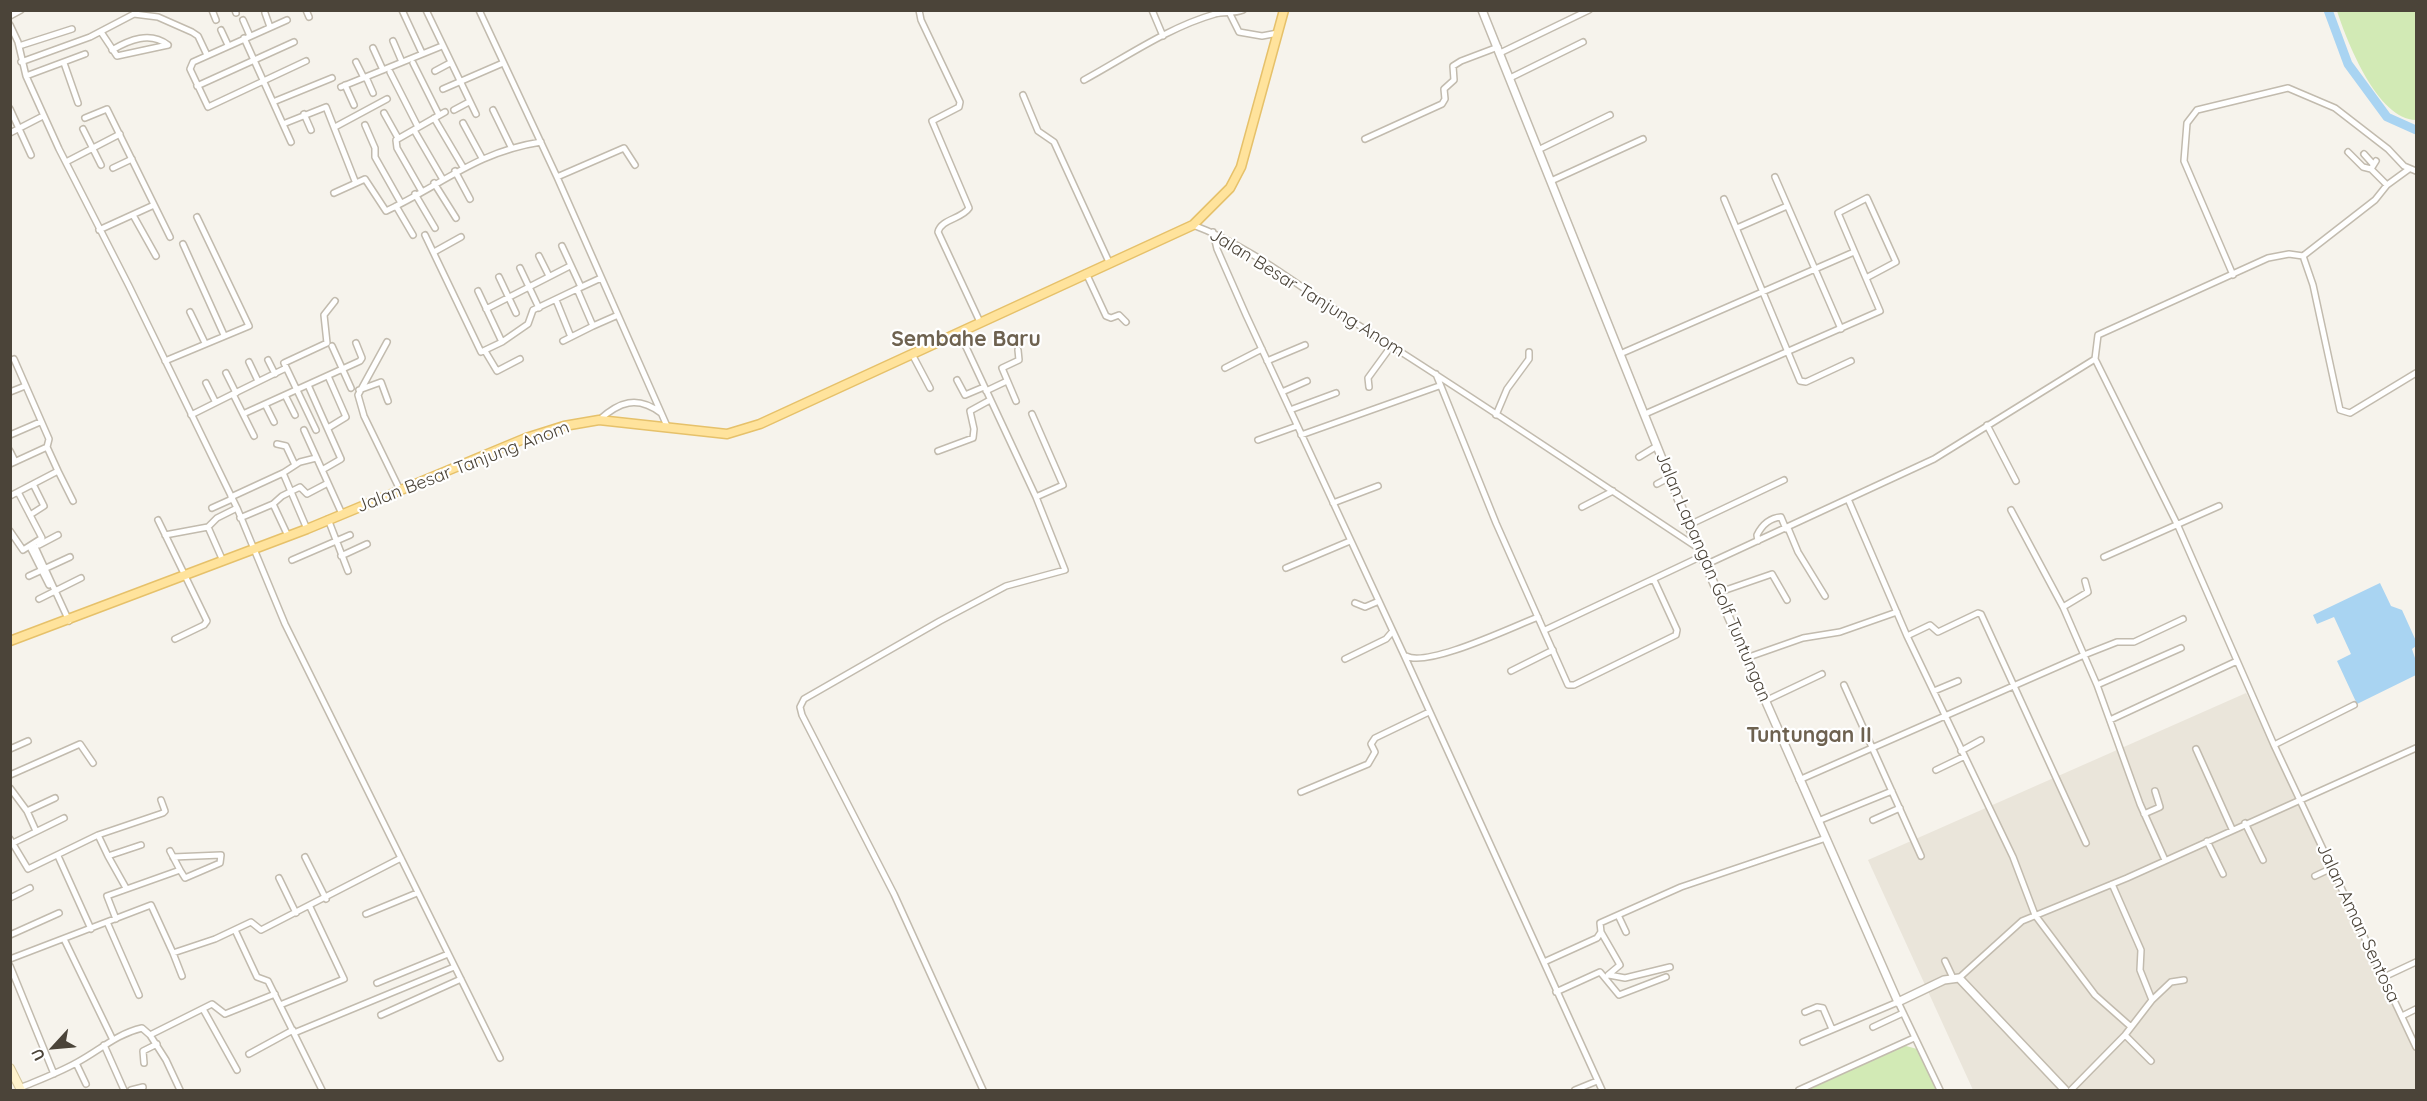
<!DOCTYPE html>
<style>
body{margin:0}
#map{position:relative;width:2427px;height:1101px;overflow:hidden;background:#f6f3ec;font-family:Quicksand,sans-serif}
canvas{display:block}
.frame{position:absolute;inset:0;border:12px solid #4b4439;pointer-events:none}
.north{position:absolute;left:24px;top:1017px;width:60px;height:60px;-webkit-text-stroke:4px #fff;paint-order:stroke;rotate:244deg;font-size:16px;font-weight:700;line-height:24px;text-align:center;color:#4b4439}
.north::after{content:'';display:block;margin:auto;width:21px;height:27px;background:#4b4439;clip-path:polygon(50% 0,100% 100%,50% 72%,0 100%)}
</style>
<div id="map">
<canvas width="2427" height="1101"></canvas>
<div class="frame"></div>
<div class="north">U</div>
</div>
<script>
const ctx = document.querySelector('canvas').getContext('2d');
ctx.lineJoin = 'round';
function fillPath(path, color) { ctx.fillStyle = color; ctx.fill(path, 'evenodd'); }
function stroke(path, color, width, dash) { ctx.strokeStyle = color; ctx.lineWidth = width; ctx.lineCap = dash ? 'butt' : 'round'; ctx.setLineDash(dash || []); ctx.stroke(path); }
function drawText(font, color, halo, rows, align = 'center') {
  ctx.font = font + ' Quicksand,sans-serif'; ctx.lineWidth = 4.5; ctx.setLineDash([]); ctx.textBaseline = 'middle'; ctx.strokeStyle = halo; ctx.fillStyle = color; for (const [text, x, y, turn = 0] of rows) {
    ctx.save(); ctx.translate(x, y); ctx.rotate((+turn || 0) * Math.PI / 180); ctx.textAlign = isNaN(turn) ? turn : align; if (halo) ctx.strokeText(text, 0, 0); ctx.fillText(text, 0, 0); ctx.restore();
  }
}
const residential = new Path2D(`
 M2246,693l53,99 117,257v41h-443l-105,-230z`);
const green = new Path2D(`
 M2337,11h79v109c-38,0 -69,-78 -79,-109z
 M1906,1046l15,4 18,40h-135l92,-43z`);
const water = new Path2D(`
 M2380,583l11,23 11,4 14,31v5l-4,3 4,12v14l-59,29 -20,-43 14,-7 -17,-37 -17,7 -4,-9z`);
const river = new Path2D(`
 M2328,10l20,54 39,53 29,13`);
const minor = new Path2D(`
 M212,10l4,10
 M235,10l1,3
 M306,10l3,7
 M402,10l20,43
 M426,10l50,104
 M479,10l78,167 110,249
 M919,10l2,10 39,82 -1,5 -27,14 37,87c-7,11 -28,11 -31,24l42,90
 M1152,10l11,26
 M265,13l5,14
 M1230,14l9,18 23,4 16,-3
 M10,16l11,-6
 M243,20l7,16
 M287,20l-94,42 -3,7 18,38 98,-46
 M10,25l8,17 8,34 33,73 70,137 108,222 48,116 215,434
 M221,30l7,15
 M101,32l16,24 51,-11
 M244,38l47,104
 M393,41l9,21
 M19,46l53,-17
 M373,48l10,22
 M112,50c17,-10 38,-19 56,-5
 M1500,53l89,-43
 M21,62l69,-25 44,-23 24,3 34,15 6,4 9,19
 M356,62l8,16
 M64,63l14,40
 M413,63l26,52
 M435,71l15,-8
 M390,72l28,55
 M26,76l59,-22
 M366,77l7,16
 M1510,78l73,-36
 M1084,80c42,-23 85,-53 131,-66 9,-3 18,0 28,-4
 M345,85l9,20
 M197,86l97,-44
 M341,87l101,-41
 M443,89l60,-26
 M1023,95l15,36 16,11 55,120
 M273,102l59,-24
 M10,109l21,46
 M454,110l15,-8
 M493,110l18,37
 M384,113l14,25
 M304,114l7,16
 M85,118l22,-9 63,128
 M434,118l29,49
 M463,123l19,35
 M283,124l43,-17 29,74
 M365,125l10,23v9l26,46
 M335,127l52,-28
 M83,129l18,36
 M414,130l28,48
 M10,133l33,-17
 M1365,139l77,-35 3,-5 -1,-10 10,-9 -1,-14 8,-5 37,-14
 M1538,150l72,-35
 M2348,152l15,15 8,2
 M2364,154l9,10
 M2376,161l-5,8 16,16
 M66,162l54,-28
 M113,168l19,-9
 M455,171l15,28
 M557,177l67,-29 11,17
 M1775,177l66,152
 M1551,181l92,-42
 M434,183l22,35
 M421,190l-24,-42 -1,-8 49,-28
 M334,193l31,-14 21,32c56,-26 90,-59 155,-69
 M415,194l20,34
 M1724,199l76,182 6,1 45,-21
 M396,206l17,29
 M133,215l23,41
 M1193,225c57,21 108,63 159,96 117,73 231,151 346,227
 M1737,228l50,-22
 M99,230l55,-25
 M1213,232l4,17 29,66 158,340 198,435
 M425,235l56,117 21,-10 26,-18 5,-14 44,-21
 M183,244l41,91
 M562,246l19,41
 M434,252l27,-15
 M539,256l10,20
 M2303,256l72,-56 12,-15 22,-16
 M520,268l19,40
 M1086,273l20,43 5,2 8,-3 7,7
 M2233,275l-49,-114 3,-38 10,-13 91,-22 47,20 53,41 16,17 12,5
 M499,277l17,36
 M601,278l-24,11 16,37 25,-11
 M478,291l24,51
 M556,300l15,37
 M486,309l84,-43
 M190,312l15,31
 M959,332l77,165 29,73 -59,16 -66,35 -136,78 -4,8 2,8 92,179 89,196
 M563,341l30,-15
 M387,342l-29,53 6,21 36,74
 M332,346l19,42
 M485,351l12,20 23,-12
 M912,354l18,34
 M1620,354l234,-102
 M268,360l7,14
 M165,361l84,-35 -52,-109
 M1267,361l38,-16
 M249,362l9,19
 M1225,368l37,-19
 M226,373l10,20
 M2416,373l-66,40 -10,-3 -27,-125 -10,-29 -14,-2 -21,4 -170,77 -3,24 83,167 96,219 142,302
 M1436,374l60,149 72,162h6l102,-50 1,-5 -23,-50
 M957,380l8,15 19,-8
 M206,383l9,18
 M308,385l33,74 -19,11
 M1369,387l-1,-9 24,-33
 M359,390l22,-8 7,19
 M986,391l21,-10
 M10,392l15,-6
 M1282,392l25,-11
 M233,394l53,-26
 M285,395l10,20
 M1016,401l-14,-33 17,-8 -1,-10
 M265,404l9,18
 M1290,410l46,-17
 M243,414l11,22
 M1032,414l31,71 -27,12
 M1645,414l235,-103 -42,-98 29,-15 29,64 -30,16
 M191,415l42,-21 10,20 117,-53 2,-3 -6,-15
 M1496,415l11,-26 22,-30v-7
 M599,420c20,-18 38,-25 62,-7
 M1987,425l29,56
 M328,428l18,-11 -18,-41
 M304,430l38,84
 M316,430l-32,-67 43,-20 -3,-28 11,-14
 M10,435l30,-13
 M1301,435l138,-49
 M1258,440l39,-14
 M277,444l9,2 9,19
 M10,451l5,10
 M938,451l35,-13 1,-9 -4,-18 20,-11
 M1639,457l18,-11
 M10,464l37,-17
 M58,471l15,30
 M283,473l24,56
 M1657,484l13,-7
 M10,496l48,-25 -11,-24 2,-8 -35,-80
 M231,497l52,-24 17,-11 16,-4
 M1848,499l59,137 106,221 22,58 60,80 35,31
 M1333,503l45,-17
 M273,504l15,32
 M1582,507l31,-16
 M212,508l20,-9
 M2011,510l52,97 34,78 43,119 25,56
 M30,515l14,-9 -11,-22
 M240,518l33,-14 9,-8 18,-9 7,7 21,-11
 M328,519l20,52
 M158,520l49,101 -3,4 -29,14
 M1689,525l95,-45
 M208,527l15,34
 M1788,528l10,24 27,44
 M10,531l13,19 19,-12 -24,-46
 M165,535l43,-8 9,-9 20,-10
 M1758,541l-1,-6c5,-10 12,-17 24,-18l5,12
 M39,545l19,-10
 M35,547l34,74
 M31,549l18,36
 M341,556l26,-12
 M2104,557l115,-51
 M292,560l58,-25
 M1705,565l229,-106 161,-100
 M1286,568l64,-27
 M29,576l41,-19
 M1717,593l55,-19 15,26
 M39,599l42,-21
 M1355,603l10,4 14,-6
 M2063,607l25,-15 -3,-11
 M1545,630l157,-74
 M1907,636l23,-11 8,7 40,-19 3,1 105,229
 M1406,656c21,12 106,-29 132,-39
 M1746,658l57,-20 37,-6 57,-20
 M1345,659l41,-20 6,-7
 M1511,671l42,-21
 M1844,685l77,171
 M2097,685l84,-37
 M1934,691l24,-10
 M1765,701l57,-27
 M2110,720l127,-59
 M2274,745l80,-40
 M10,749l18,-8
 M2196,749l36,80
 M1961,751l20,-11
 M1936,770l27,-13
 M10,775l70,-31 13,19
 M1799,780l285,-125 33,-13h17l49,-23
 M10,788l17,23 9,20
 M1301,792l67,-28 7,-12 -4,-8 4,-6 54,-26
 M27,811l28,-13
 M2144,814l16,-7 -5,-16
 M1873,820l27,-12
 M1818,821l74,-30
 M2245,823l18,37
 M98,835l10,21
 M10,839l18,30 70,-34 65,-22 2,-2 -4,-11
 M2207,841l16,33
 M13,843l51,-25
 M58,856l33,73
 M173,857l48,-2 -1,8 -35,15 -5,-8
 M305,857l21,42
 M2315,876l17,-8
 M279,878l17,35
 M126,888l-18,-32 33,-11
 M10,898l20,-10
 M366,914l51,-21
 M1618,915l8,17
 M116,919l-9,-23 73,-26 -10,-19
 M107,922l32,73
 M235,930l22,47 11,4 54,109
 M10,935l49,-22
 M64,939l48,99
 M173,953l9,23
 M10,959l141,-54 22,48 42,-14 36,-17 10,8 140,-72
 M1945,961l8,17
 M1544,962l53,-24 4,-6
 M10,966l44,108
 M1608,975l12,-10 -19,-33 -1,-9 81,-36 145,-49
 M1609,975l16,3 45,-11
 M2384,977l32,-15
 M1959,978l63,-57 105,-43 289,-130
 M377,983l71,-29
 M1556,992l44,-20 19,23 47,-18
 M2152,1000l19,-18 13,-2
 M280,1005l64,-26 -34,-72
 M203,1009l34,61
 M1805,1012l12,-5 6,1 9,21
 M381,1015l80,-36
 M2402,1016l14,-7
 M1873,1027l30,-14
 M294,1033l160,-66
 M150,1035l16,25 14,30
 M2125,1035l26,26
 M1803,1042l95,-40 42,88
 M104,1045l20,45
 M249,1054l44,-24
 M76,1063l10,21
 M144,1063l-1,-12 14,-7
 M20,1088c19,-8 38,-15 56,-25 23,-12 40,-29 66,-35l8,7 62,-31 13,10 50,-20
 M131,1090l12,-3
 M1575,1090l22,-9
 M1799,1090l115,-52
 M2071,1090l54,-55 27,-35 -12,-30 1,-20 -29,-66`);
const tertiary = new Path2D(`
 M1482,10l211,526 205,466 46,-22 15,-2 106,112`);
const secondary = new Path2D(`
 M10,1068l11,22`);
const primary = new Path2D(`
 M10,641l297,-112 219,-91 38,-12 35,-6 128,14 33,-10 433,-199 37,-37 11,-21 43,-157`);
const streetNames = [
 ["Jalan Besar Tanjung Anom",1307,293,32],
 ["Jalan Besar Tanjung Anom",463,467,-21],
 ["Jalan Lapangan Golf Tuntungan",1713,577,67],
 ["Jalan Aman Sentosa",2358,923,65]
];
const quarterNames = [
 ["Sembahe Baru",966,340],
 ["Tuntungan II",1809,736]
];
fillPath(residential, '#eae5da');
fillPath(green, '#d2eab5');
fillPath(water, '#a9d4f2');
stroke(river, '#a9d4f2', 9);
stroke(minor, '#c2bbae', 8);
stroke(tertiary, '#c2bbae', 10);
stroke(secondary, '#d6c79b', 10);
stroke(primary, '#e6c16a', 11);
stroke(minor, '#fff', 5);
stroke(tertiary, '#fff', 7);
stroke(secondary, '#fff3cd', 8);
stroke(primary, '#ffe39c', 8);
drawText('18px', '#4b4439', '#fff', streetNames);
drawText('bold 21px', '#6e6250', '#fff', quarterNames);
</script>
